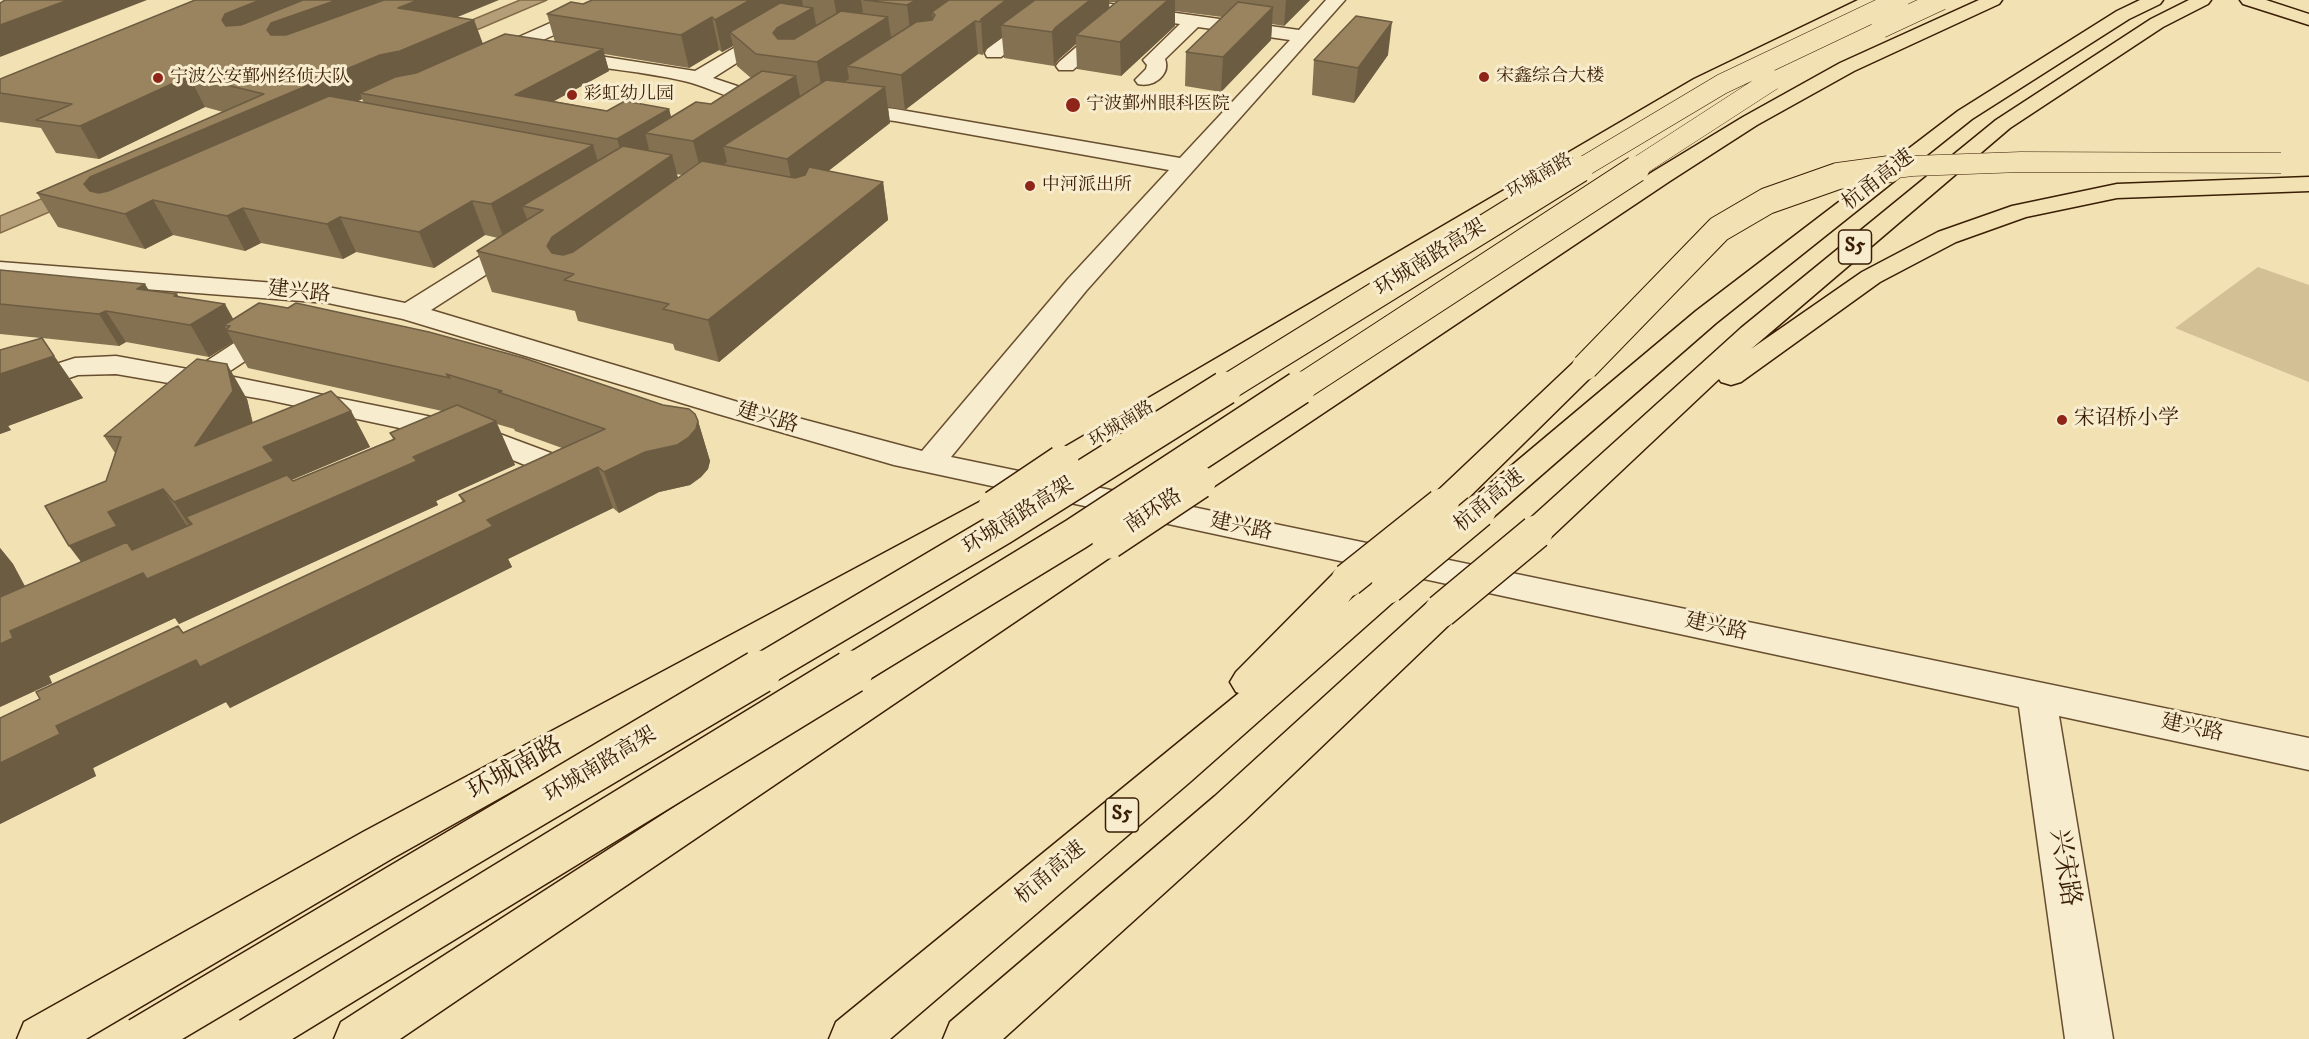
<!DOCTYPE html>
<meta charset="utf-8">
<style>
body{margin:0}
canvas{display:block;background:#f2e1b2}
</style>
<canvas width="2309" height="1039"></canvas>
<script>
const ctx = document.querySelector('canvas').getContext('2d');
ctx.lineJoin = 'round';
function fillPath(path, color) { ctx.fillStyle = color; ctx.fill(path, 'evenodd'); }
function stroke(path, color, width, dash) { ctx.strokeStyle = color; ctx.lineWidth = width; ctx.lineCap = dash ? 'butt' : 'round'; ctx.setLineDash(dash || []); ctx.stroke(path); }
function drawText(font, color, halo, rows, align = 'center') {
  ctx.font = font + ' "IM FELL DW Pica","Noto Serif SC",serif'; ctx.lineWidth = 6; ctx.setLineDash([]); ctx.textBaseline = 'middle'; ctx.strokeStyle = halo; ctx.fillStyle = color; for (const [text, x, y, turn = 0] of rows) {
    ctx.save(); ctx.translate(x, y); ctx.rotate((+turn || 0) * Math.PI / 180); ctx.textAlign = isNaN(turn) ? turn : align; if (halo) ctx.strokeText(text, 0, 0); ctx.fillText(text, 0, 0); ctx.restore();
  }
}
const green = new Path2D(`
 M2258,267l51,18v97l-134,-54z`);
const water = new Path2D(`
 M520,0h27l-547,233v-17z`);
const minor = new Path2D(`
 M602,0h23l-3,4 -123,56h-14l-3,-4 3,-4z
 M815,0h21l-123,78 30,10 39,7 3,4 -3,4c-33,9 -66,-15 -98,-22 -40,-9 -82,-13 -123,-19l-7,-2 -3,-4 3,-4 7,-2 134,21z
 M1035,0h47l217,30 27,-30h19l-259,291 -135,166 1358,281v32l-250,-54 54,323h-48l-46,-332 -1125,-242 -176,-51 -315,-95 -75,-16 -328,-25v-16l328,25 77,16 106,-66 9,-2 9,2 3,5 -3,5 -98,63 307,92 184,49 146,-172 101,-109 -274,-49 -51,-6 -7,-2 -3,-4 3,-4 7,-2 51,6 285,49 110,-118 -92,-13 -33,32c6,16 -12,29 -27,25l-3,-4 11,-11 1,-4 -4,-5 37,-36 -136,-19 -6,-1z
 M1038,15l6,1 3,4 -3,4 -43,33h-14l-2,-4 2,-4 45,-33z
 M1110,22l6,1 3,4 -3,4 -43,39h-14l-3,-4 3,-4 45,-39z
 M276,320l10,2 4,6 -4,6 -62,41 213,43 4,6c-6,23 -14,45 -42,38l-5,-7 12,-15 3,-10 -141,-30 -152,-26 -38,1 -78,26v-19l75,-24 41,-2 77,14 73,-48z
 M465,421l110,41 5,7 1,8c-9,13 -22,16 -36,12l-5,-7 7,-8 -93,-38 -4,-6 4,-6z`);
const major = new Path2D(`
 M1858,0h23l-3,4 -170,83 -635,382 -11,3 -11,-3 -5,-7 5,-7 643,-376z
 M1979,0h23l-3,4 -145,67 -97,54 -87,56 -460,308 -11,3 -11,-3 -5,-7 5,-7 466,-304 89,-54 97,-54z
 M2240,0h26l43,14v11l-66,-21z
 M995,496l12,4 4,7 -4,7 -614,344 -307,181h-69l7,-17 339,-190 620,-332z
 M1109,531l12,3 5,8 -5,8 -721,489h-66l7,-17 756,-488z`);
const highway = new Path2D(`
 M2140,0h23l-3,4 -31,15 -157,100 -256,204 -225,196 -12,3 -12,-3 -4,-8 4,-8 229,-192 262,-200 159,-100z
 M2189,0h22l-3,4 -45,23 -153,101 -259,221 111,-77 76,-40 74,-26 105,-22 192,-7v14l-192,7 -91,19 -70,25 -76,40 -139,100 -10,3 -10,-3 -2,-3 -171,161 -12,3 -12,-3 -5,-8 5,-8 217,-196 255,-208 155,-101z
 M1585,358l10,3 4,6 -4,6 -141,139 -12,4 -12,-4 -4,-7 4,-7 145,-137z
 M1348,568l12,3 5,9 -17,22c17,-14 29,-30 52,-24l6,9 -6,9 -210,186 -300,257h-61l7,-17 403,-329 -3,-1 -6,-10 6,-10 100,-101z
 M1441,598l13,4 5,9 -5,9 -209,200 -242,219h-60l7,-17 265,-226 213,-194z`);
const majorBridge = new Path2D(`
 M995,507l67,-45
 M1109,542l90,-60`);
const highwayBridgeFar3 = new Path2D(`
 M1881,28l60,-28
 M1578,170l144,-86 177,-84
 M1633,170l139,-90
 M1879,170l33,-4 109,-4 260,1`);
const highwayBridgeFar2 = new Path2D(`
 M1585,367l134,-138 48,-28 71,-25 52,-7
 M1223,390l357,-221
 M1297,390l339,-221`);
const highwayBridgeFar1 = new Path2D(`
 M1348,580l94,-75
 M1388,587l91,-76
 M1441,611l95,-79
 M757,673l245,-145 223,-140
 M848,673l228,-139 223,-146`);
const highwayBridge = new Path2D(`
 M140,1039l619,-367
 M251,1039l600,-367`);
const wall = new Path2D(`
 M592,0h718l-26,26 -12,-2 -1,16 -50,52 -36,-6 1,-34 36,-35 -47,-6v15l-54,50 -44,-7 -1,-25 -18,16 -4,6 -50,-8 -2,-21 -18,14 -1,4 -5,-1 -73,56 -17,-3 2,16 -62,48 55,11 5,38 -169,142 -44,-12 -2,-6 -95,-23 -3,-10 -83,-19 -15,-41 21,-13 -13,-3 -51,33 -78,-16 -13,7 -82,-16 -16,8 -72,-16 -28,14 -87,-22 -21,-34 186,-81 -18,-5 -106,52 -43,-6 -15,-25 -41,-6v-43l457,-62 17,3 9,24 72,-2 -8,-28 36,-10zM1109,2h7l-7,6zM733,46l4,20 14,12 -40,26 -40,13 -2,-8 -62,2 -53,-10 55,-30 -5,-17 85,14 30,-18 3,2zM362,99l2,4 -7,-1zM676,174l6,1 -4,3z
 M1388,55l-34,48 -42,-8 2,-35z
 M0,270l149,21 30,6 54,22 465,102 12,40 -2,8 -7,8 -11,8 -31,7 -40,21 -6,-5 -105,51 4,8 -282,141 -4,-6 -133,66 3,8 -96,48v-106l40,-19 138,-73 5,7 280,-130 -4,-8 103,-47 -47,-17 -1,-2 -17,-5 18,41 -79,36 2,4 -259,119 -4,-6 -126,58 3,7 -52,24v-159l13,16 12,22 56,-24 34,-109 -11,-17 143,-37 6,24 98,-12 19,36 -78,33 1,1 100,-42 -3,-6 52,-22 -194,-43 -15,-26 -24,15 -83,-15 -7,4 -77,-8 41,60 -75,28 3,4 -11,4 41,-96 -41,-4zM187,526h1l-53,23z`);
const shadedWall = new Path2D(`
 M68,0h79l-147,57v-32z
 M260,0h239l-90,37 -125,16 -45,-10 -17,-23 3,-6z
 M750,0h52l1,5 -62,36 -11,-9 3,14 -11,6 -7,-32z
 M834,0h27l2,12 -24,16z
 M916,0h52l-36,12 1,11 -22,15 -4,-33z
 M1006,0h34l-39,25 1,12 -18,14 -1,4 -2,-36z
 M1090,0h19l1,17 -34,18v9l-18,16 -4,6 -2,-34 4,-5z
 M1168,0h7v26l-54,50 -1,-34z
 M1286,0h24l-26,26z
 M1273,7l-2,33 -50,52 2,-35z
 M813,8l6,32 -30,18 -16,-25 4,-5z
 M712,17l7,33 -30,18 -8,-33z
 M888,17l5,33 -46,16 2,13 -26,18 -6,-35z
 M474,20l11,30 -125,43 2,6 -251,111 -13,-3 -14,-23 6,-7 290,-122z
 M975,21l3,33 -73,56 -4,-35z
 M1392,22l-4,33 -34,48 4,-35z
 M603,49l6,22 -86,47 -8,-23z
 M189,76l16,31 -106,52 -19,-33z
 M796,76l7,35 -80,35 4,16 -24,17 -10,-38z
 M885,87l5,36 -95,74 -8,-38z
 M669,109l6,24h-30l4,16 -24,15 -8,-25z
 M593,145l10,33 -60,32 -21,-4 7,18 -25,15 -13,-35z
 M672,155l10,38 -127,76 -8,-23 5,-9z
 M883,182l5,38 -169,142 -11,-42z
 M153,200l20,35 -28,14 -20,-35z
 M472,201l13,34 -51,33 -15,-36z
 M243,208l18,35 -16,8 -18,-35z
 M340,217l16,35 -13,7 -16,-35z
 M145,284l19,31 -27,-26z
 M177,294l17,29 31,-19 16,29 -11,-7 -6,-1 9,17 -24,15 -35,-61z
 M106,311l20,31 -7,4 -20,-32z
 M54,356l29,42 -75,28 3,4 -11,4v-60z
 M227,364l20,35 6,27 -58,20z
 M351,411l19,36 -84,35 -100,35 14,21 -2,1 -24,-37 89,-55z
 M496,421l19,44 -79,36 2,4 -259,119 -4,-6 -126,58 3,7 -52,24v-63l10,-13 132,-67 -45,19 -28,-37 39,-34 55,-23 24,37 -52,22 278,-91z
 M698,421l12,40 -2,8 -7,8 -11,8 -31,7 -40,21 -15,-41 41,-20z
 M598,467l15,41 -105,51 4,8 -282,141 -4,-6 -133,66 3,8 -96,48v-61l56,-37 122,-100 28,38 281,-144z
 M0,548l13,16 14,27 -27,11z`);
const building = new Path2D(`
 M5,0h63l-68,25v-22z
 M195,0h65l-35,14 -3,6 4,6 15,-1 62,-25h34l-66,23 -4,7 4,5h15l98,-35h34l-20,8 76,12 -74,31 -20,4 -290,122 -6,7 6,7 9,2 9,-2 221,-95 264,49 -102,59 -19,-3 -53,31 -79,-15 -13,7 -84,-16 -16,8 -74,-16 -28,14 -88,-21 227,-99 -75,-18 -109,50 -44,-6 36,-16 -72,-11v-14z
 M592,0h158l-35,20 -3,-3 -31,18 -134,-21 24,-12 12,2z
 M864,0h52l-9,5z
 M949,0h57l-25,19 -1,3 -5,-1 -74,54 -54,-9 69,-44 16,-2 3,-5 -3,-3z
 M1035,0h55l-34,27 -4,5 -51,-7z
 M1119,0h49l-48,42 -44,-7z
 M1238,2l35,5 -50,50 -37,-5z
 M780,3l33,5 -36,20 -4,5 5,6h16l47,-28 47,6 -71,45 -61,-8 -26,-22z
 M1356,16l36,6 -34,46 -44,-8z
 M505,34l98,15 -88,46 92,16 18,-10 44,8 -52,30 -257,-46 35,-16 21,-4z
 M762,71l34,5 -103,65 -48,-8 51,-31 15,2z
 M826,80l59,7 -98,72 -64,-13z
 M623,146l49,9 -120,82 -5,9 5,7 11,2 10,-3 129,-91 93,17 10,-3 4,-8 74,15 -175,138 -45,-11 6,-5 -105,-24 10,-6 -97,-23 66,-41 -21,-4z
 M0,270l145,14 -8,5 40,5 -3,2 51,8 -35,21 -84,-14 -7,3 -99,-10z
 M259,303l29,5 8,-5 133,29 95,26 139,47 26,4 6,5 3,7 -2,8 -7,8 -12,8 -32,7 -41,20 -6,-5 -111,53 6,6 -293,141 -4,-7 -140,66 4,8 -60,29v-45l40,-19 -4,-7 142,-66 5,7 282,-132 -6,-6 146,-66 -107,-37 4,-1 -56,-17 4,4 -224,-48 4,-4 -6,-1z
 M42,338l12,18 -54,18v-24z
 M197,359l30,5 6,27 -38,55 136,-55 20,20 -88,36 11,14 -100,41 -11,-13 -55,23 9,14 -48,20 -24,-40 61,-25 15,-44 -17,-1z
 M457,405l39,16 -83,36 4,4 -270,118 -4,-6 -133,58 3,7 -13,6v-47l127,-55 5,8 60,-26 -6,-7 101,-42 6,6 102,-42 -5,-6z`);
const markers = [
 [1484,77,6,"#8f2418"],
 [158,78,6,"#8f2418"],
 [572,95,6,"#8f2418"],
 [1073,105,8,"#8f2418"],
 [1030,186,6,"#8f2418"],
 [2062,420,6,"#8f2418"]
];
const farPoinames = [
 ["宋鑫综合大楼",1496,77],
 ["宁波公安鄞州经侦大队",170,78],
 ["彩虹幼儿园",584,95],
 ["宁波鄞州眼科医院",1086,105],
 ["中河派出所",1042,186]
];
const farStreetnames = [
 ["环城南路",1540,177,-30],
 ["环城南路",1122,425,-31]
];
const shields = [
 [1855,247,33],
 [1122,815,33]
];
const shieldNames = [
 ["S5",1855,247],
 ["S5",1122,815]
];
const streetNames = [
 ["杭甬高速",1879,181,-38],
 ["环城南路高架",1431,259,-32],
 ["建兴路",299,293,6],
 ["建兴路",767,419,16],
 ["杭甬高速",1490,502,-40],
 ["南环路",1154,512,-33],
 ["环城南路高架",1019,517,-32],
 ["建兴路",1241,528,12],
 ["建兴路",1716,628,12],
 ["建兴路",2192,729,12],
 ["环城南路高架",601,766,-31],
 ["杭甬高速",1051,874,-40]
];
const poiNames = [
 ["宋诏桥小学",2074,420]
];
const nearStreetnames = [
 ["环城南路",516,770,-29],
 ["兴宋路",2063,868,81]
];
fillPath(green, '#d3c095');
fillPath(water, '#b39e77');
stroke(water, '#836a49', 1.5);
stroke(minor, '#684e30', 3);
stroke(major, '#3a1d05', 3);
stroke(highway, '#3a1d05', 3);
fillPath(minor, '#f7eccd');
fillPath(major, '#f2e1b2');
fillPath(highway, '#f2e1b2');
stroke(majorBridge, '#3a1d05', 36, []);
stroke(highwayBridgeFar3, '#3a1d05', 21, []);
stroke(highwayBridgeFar2, '#3a1d05', 28, []);
stroke(highwayBridgeFar1, '#3a1d05', 36, []);
stroke(highwayBridge, '#3a1d05', 46, []);
stroke(majorBridge, '#f2e1b2', 33);
stroke(highwayBridgeFar3, '#f2e1b2', 20);
stroke(highwayBridgeFar2, '#f2e1b2', 26);
stroke(highwayBridgeFar1, '#f2e1b2', 33);
stroke(highwayBridge, '#f2e1b2', 43);
fillPath(wall, '#847152');
fillPath(shadedWall, '#6c5c42');
fillPath(building, '#9a835f');
stroke(building, '#6c5c42', 1.5);
for (const [x, y, r, color] of markers) { const dot = new Path2D(); dot.arc(x, y, r, 0, 2 * Math.PI); ctx.fillStyle = color; ctx.fill(dot); stroke(dot, '#f7eccd', 2); }
drawText('18px', '#3a1d05', '#f7eccd', farPoinames, 'left');
drawText('18px', '#3a1d05', '#f7eccd', farStreetnames);
for (const [x, y, w] of shields) { const box = new Path2D(); box.roundRect(x - w / 2, y - 17, w, 34, 4.5); ctx.fillStyle = '#f7eccd'; ctx.fill(box); stroke(box, '#3a1d05', 1.5); }
drawText('bold 20px', '#3a1d05', null, shieldNames);
drawText('21px', '#3a1d05', '#f7eccd', streetNames);
drawText('21px', '#3a1d05', '#f7eccd', poiNames, 'left');
drawText('26px', '#3a1d05', '#f7eccd', nearStreetnames);
</script>
